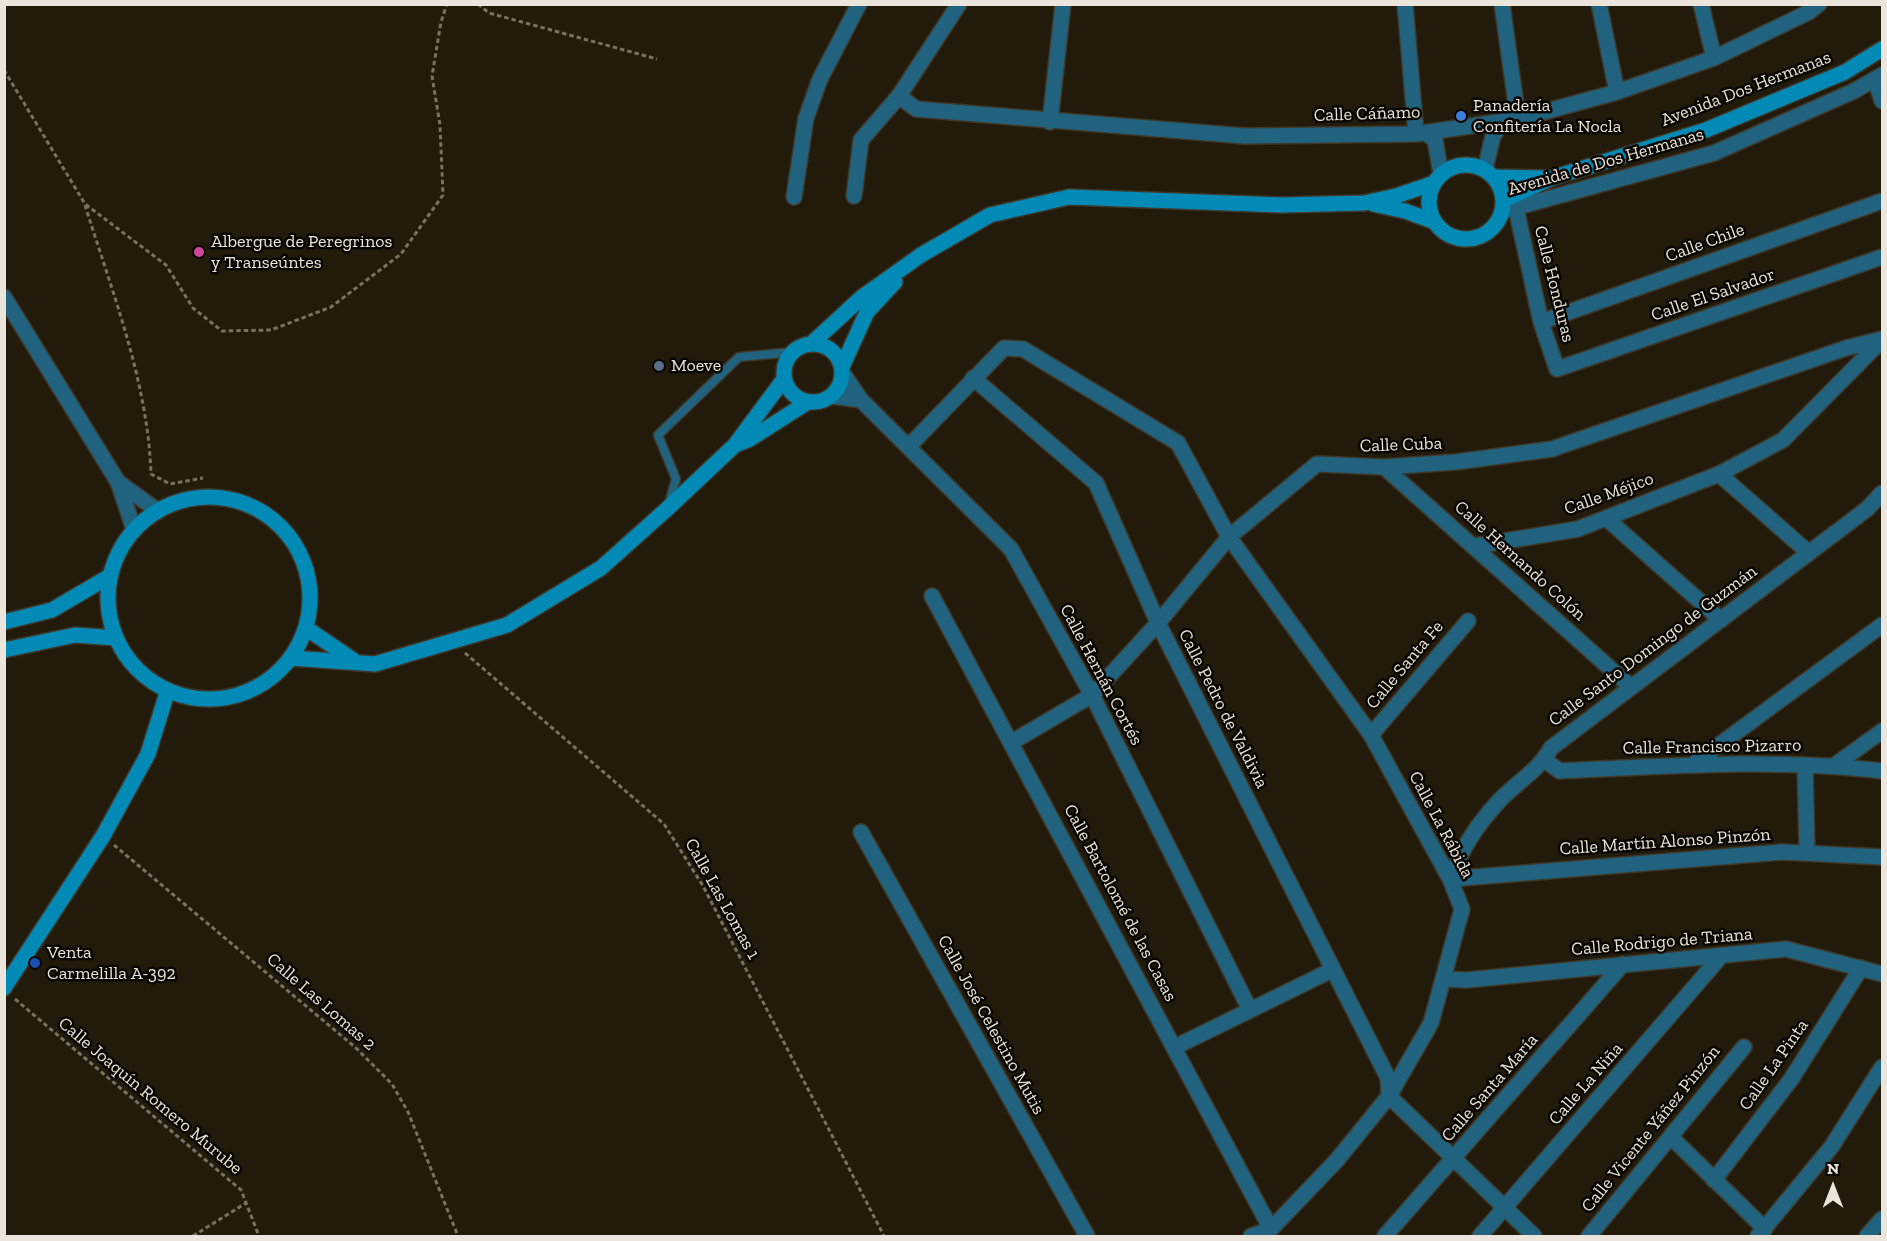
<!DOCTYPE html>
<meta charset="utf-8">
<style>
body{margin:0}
#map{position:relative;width:1887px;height:1241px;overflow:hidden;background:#221b0b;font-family:"Zilla Slab",serif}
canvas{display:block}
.frame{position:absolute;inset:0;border:6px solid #ebe5db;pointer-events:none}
.north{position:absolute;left:1803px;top:1157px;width:60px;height:60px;-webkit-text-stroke:4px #090602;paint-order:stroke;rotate:0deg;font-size:16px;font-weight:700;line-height:24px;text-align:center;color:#ebe5db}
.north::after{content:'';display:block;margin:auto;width:21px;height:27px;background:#ebe5db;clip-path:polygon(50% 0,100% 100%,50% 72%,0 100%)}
</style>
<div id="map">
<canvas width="1887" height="1241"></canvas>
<div class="frame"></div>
<div class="north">N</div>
</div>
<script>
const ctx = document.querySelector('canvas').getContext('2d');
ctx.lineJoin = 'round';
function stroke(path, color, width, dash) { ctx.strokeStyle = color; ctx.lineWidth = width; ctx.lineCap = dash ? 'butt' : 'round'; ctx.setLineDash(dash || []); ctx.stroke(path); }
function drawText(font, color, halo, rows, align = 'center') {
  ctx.font = font + ' "Zilla Slab",serif'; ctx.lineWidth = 5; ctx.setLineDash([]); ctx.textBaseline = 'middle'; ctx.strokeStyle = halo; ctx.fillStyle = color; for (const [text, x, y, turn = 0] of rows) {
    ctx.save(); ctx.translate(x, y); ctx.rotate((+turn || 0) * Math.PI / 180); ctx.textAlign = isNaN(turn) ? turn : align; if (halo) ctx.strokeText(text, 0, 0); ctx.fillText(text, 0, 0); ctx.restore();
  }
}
const path = new Path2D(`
 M478,4l11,9 168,46
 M4,70l81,134 81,61 27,43 29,23 49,-1 60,-23 70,-53 42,-59 -3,-70 -8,-49 9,-54 6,-18
 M85,205c27,87 63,177 66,269l19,10 33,-6
 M465,653l199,171 39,62 181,350
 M114,845l242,203 36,36 16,28 50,124
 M15,999l226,191 18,46
 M193,1236l53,-33`);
const lane = new Path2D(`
 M669,503l7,-24 -18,-44 81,-78 54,-5`);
const street = new Path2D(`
 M1405,4l11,130
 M1502,4l16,115
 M1599,4l18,88
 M1701,4l13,54
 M1875,79l7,22
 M899,96l17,13 328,27 172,-2 102,-15 99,-27 97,-34 95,-46 10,-8
 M1050,122l13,-118
 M1426,133l9,7 6,34
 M1485,169l8,-33 10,-14
 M854,196l7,-56 38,-44 60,-92
 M794,197l12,-79 14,-39 39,-75
 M1516,208l25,114 16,47 325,-112
 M1503,211l211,-58 140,-62 28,-16
 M4,297l114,185 16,48
 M1541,322l341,-121
 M842,372l19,28 150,149 81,146 158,315
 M973,378l123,105 62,140 230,455 1,18 145,140
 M831,396l30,4
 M909,446l95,-98 19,1 155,94 51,94 142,198 79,144 12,30 -31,114 -42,73 -52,64 -66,69 -20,7
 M1384,467l246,219
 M1719,474l90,79
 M118,482l40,29
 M1882,493l-15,16 -316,239c-12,22 -35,35 -52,53 -23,25 -37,47 -49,78l332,-27 100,5
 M1607,519l114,101
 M1475,546l103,-17 141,-55 64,-34 99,-100
 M932,596l339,633
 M1371,735l97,-114
 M1012,742l80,-47 66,-72 71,-86 88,-73 67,3 72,-5 96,-13 294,-101 36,-9
 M1544,760l16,11c107,-5 216,-13 322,0
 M1692,765l190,-140
 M1805,765l2,87
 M1835,765l47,-34
 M861,832l226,404
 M1443,979l24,1 319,-31 96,25
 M1175,1047l157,-77
 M1672,1138l93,91
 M1714,1180l78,-102 69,-110
 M1385,1236l238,-272
 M1480,1236l241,-280
 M1589,1236l155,-189
 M1758,1236l74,-90 50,-79
 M1867,1236l15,-17`);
const secondary = new Path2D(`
 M1429 202a37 37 0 1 1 74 0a37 37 0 1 1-74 0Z
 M1495,177l51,1
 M1504,200l48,-22 154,-48 139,-58 37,-23
 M1373,204l32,7 30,11
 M784 373a29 29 0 1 1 58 0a29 29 0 1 1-58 0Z
 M811,344l51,-47 59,-42 69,-40 79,-18 212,8 83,-2 32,-7 38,-13
 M842,367l25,-55 28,-30
 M735,445l15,-6 58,-37
 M108 598a101 101 0 1 1 202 0a101 101 0 1 1-202 0Z
 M4,622l48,-12 58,-34
 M306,628l47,32
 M4,650l71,-15 41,3
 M291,658l84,6 132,-39 94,-57 66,-59 68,-64 49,-66
 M4,988l99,-152 45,-82 19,-61`);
const markers = [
 [1461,116,6,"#3f7fe0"],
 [199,252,6,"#d1479c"],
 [659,366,6,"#5c6f8a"],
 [35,963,6,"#1a4fb4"]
];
const streetNames = [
 ["Avenida Dos Hermanas",1746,89,-21],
 ["Calle Cáñamo",1367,114,-2],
 ["Avenida de Dos Hermanas",1606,162,-16],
 ["Calle Chile",1705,243,-20],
 ["Calle Honduras",1554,284,76],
 ["Calle El Salvador",1713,295,-19],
 ["Calle Cuba",1401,445,-2],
 ["Calle Méjico",1609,494,-20],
 ["Calle Hernando Colón",1520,561,42],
 ["Calle Santo Domingo de Guzmán",1653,646,-37],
 ["Calle Santa Fe",1405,665,-50],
 ["Calle Hernán Cortés",1101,675,62],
 ["Calle Pedro de Valdivia",1223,709,63],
 ["Calle Francisco Pizarro",1712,747,-1],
 ["Calle La Rábida",1441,825,62],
 ["Calle Martín Alonso Pinzón",1665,842,-4],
 ["Calle Las Lomas 1",722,899,61],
 ["Calle Bartolomé de las Casas",1120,903,62],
 ["Calle Rodrigo de Triana",1662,942,-5],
 ["Calle Las Lomas 2",321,1002,41],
 ["Calle José Celestino Mutis",991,1025,61],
 ["Calle La Pinta",1774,1065,-55],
 ["Calle La Niña",1586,1084,-49],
 ["Calle Santa María",1490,1088,-49],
 ["Calle Joaquín Romero Murube",150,1096,40],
 ["Calle Vicente Yáñez Pinzón",1651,1129,-51]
];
const poiNames = [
 ["Panadería",1473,106],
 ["Confitería La Nocla",1473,127],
 ["Albergue de Peregrinos",211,242],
 ["y Transeúntes",211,263],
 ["Moeve",671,366],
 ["Venta",47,953],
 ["Carmelilla A-392",47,974]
];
stroke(lane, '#3e3728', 11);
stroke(street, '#3e3728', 18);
stroke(secondary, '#3e3728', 18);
stroke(path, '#787264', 3, [4.5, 3]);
stroke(lane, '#21627e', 8);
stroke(street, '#21627e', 15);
stroke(secondary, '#028ab7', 15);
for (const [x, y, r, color] of markers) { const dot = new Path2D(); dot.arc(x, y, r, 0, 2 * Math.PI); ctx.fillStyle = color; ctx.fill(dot); stroke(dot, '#090602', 2); }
drawText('18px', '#ebe5db', '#090602', streetNames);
drawText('18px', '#ebe5db', '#090602', poiNames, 'left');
</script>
